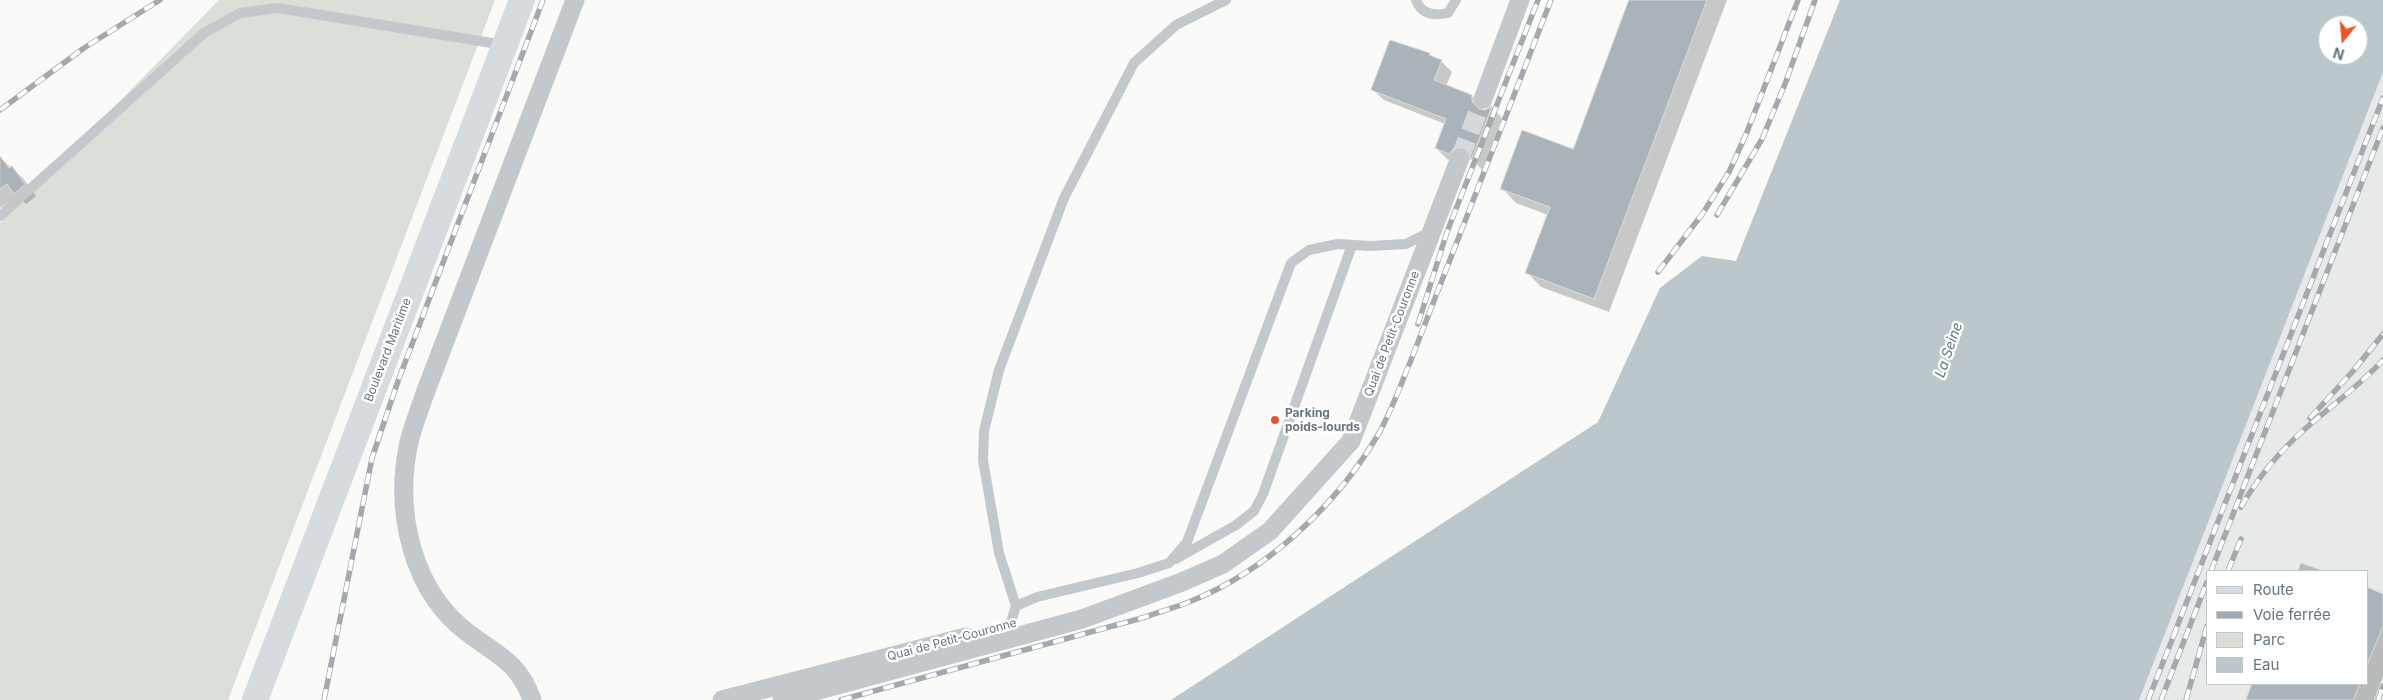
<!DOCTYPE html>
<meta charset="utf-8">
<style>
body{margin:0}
#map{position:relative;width:2383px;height:700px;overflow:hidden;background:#fafaf8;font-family:Inter,sans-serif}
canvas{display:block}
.legend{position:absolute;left:2206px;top:570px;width:162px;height:115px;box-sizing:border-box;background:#fff;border:1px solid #c1c8cd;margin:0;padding:6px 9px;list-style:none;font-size:15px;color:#657683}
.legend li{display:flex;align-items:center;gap:10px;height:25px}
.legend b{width:25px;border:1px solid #c1c8cd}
.north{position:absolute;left:2318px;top:15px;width:50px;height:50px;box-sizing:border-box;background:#fff;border:1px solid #c1c8cd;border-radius:50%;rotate:197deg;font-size:14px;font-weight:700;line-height:20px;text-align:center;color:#657683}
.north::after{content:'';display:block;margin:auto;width:18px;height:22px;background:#e4572e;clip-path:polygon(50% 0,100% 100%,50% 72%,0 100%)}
</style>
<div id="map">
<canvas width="2383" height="700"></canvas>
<ul class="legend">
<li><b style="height:6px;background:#d6dbdf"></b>Route</li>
<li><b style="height:6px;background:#a2aab0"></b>Voie ferrée</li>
<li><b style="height:14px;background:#dadfd7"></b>Parc</li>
<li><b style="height:14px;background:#bbc7cb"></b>Eau</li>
</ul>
<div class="north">N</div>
</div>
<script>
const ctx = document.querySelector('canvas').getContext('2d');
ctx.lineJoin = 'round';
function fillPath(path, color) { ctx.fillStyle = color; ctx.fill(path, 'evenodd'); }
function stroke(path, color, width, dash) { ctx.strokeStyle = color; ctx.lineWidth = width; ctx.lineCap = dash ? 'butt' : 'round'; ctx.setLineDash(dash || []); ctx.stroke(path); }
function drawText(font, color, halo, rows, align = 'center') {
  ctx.font = font + ' Inter,sans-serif'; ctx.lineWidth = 5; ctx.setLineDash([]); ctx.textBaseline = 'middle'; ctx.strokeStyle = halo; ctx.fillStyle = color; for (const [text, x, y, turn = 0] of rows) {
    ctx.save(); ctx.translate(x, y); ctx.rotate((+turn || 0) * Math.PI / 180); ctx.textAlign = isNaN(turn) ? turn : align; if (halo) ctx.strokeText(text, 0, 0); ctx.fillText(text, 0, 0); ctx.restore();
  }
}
const built = new Path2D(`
 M2383,0v700h-361l306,-645h30v-30zM2207,571h160v113h-160z`);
const green = new Path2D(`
 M219,0h276l-267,700h-228v-477z`);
const water = new Path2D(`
 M1840,0h543v72l-244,628h-968l427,-278 62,-134 42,-32 34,5zM2328,25h30v30h-30z`);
const shadow = new Path2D(`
 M1631,0h96l-118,312 -68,-25 -14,-15 21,-57 -32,-12 -14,-15 72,-37z
 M1429,54l12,7 11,11 -6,14 26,10 11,12v3l9,-4 10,11 -20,52 -10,-11 -8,1 -3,5 -14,-6 -11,-11 9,-24 -61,-24 -12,-11z
 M0,158l23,20 13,18 -10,8 -9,-8 -17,12z
 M2301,563l22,8h-25z
 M2367,588l16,7v81l-9,24h-127l7,-16h113z`);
const building = new Path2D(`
 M1629,0h78l-113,299 -69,-26 25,-66 -50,-18 22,-59 51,19z
 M1390,40l40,13 -1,2 13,5 -8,20 38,15v6l7,8 6,1 7,-4 -21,54 -2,-9 -5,-4 -11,2 -4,5 -14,-6 11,-29 -75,-29z
 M0,156l9,12 3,-2 13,18 -11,10 -7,-10 -7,5z
 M2367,587l16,7v32l-16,39z
 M2252,684h108l-7,16h-107z`);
const streetTunnel = new Path2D(`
 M1460,158l23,-59`);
const lane = new Path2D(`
 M1416,0c5,15 19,16 32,13l8,-13
 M0,216l204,-183 36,-20 38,-5 226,37
 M1176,559l60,-34 18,-14 9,-17 89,-249
 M1016,606l-17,-53 -16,-93 1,-29 15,-61 65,-172 70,-135 42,-38 50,-25
 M1011,637l-1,-12 6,-19 21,-9 101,-24 31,-10 18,-21 104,-279 18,-13 29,-6 32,2 36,-2 24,-12`);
const street = new Path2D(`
 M1483,99l37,-99
 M532,700c-13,-38 -35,-45 -64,-67 -56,-42 -73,-120 -60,-186 3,-17 11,-35 16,-51l151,-396
 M722,700l244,-63
 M782,700l300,-81 100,-37 41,-18 47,-33 81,-90 109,-283`);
const secondary = new Path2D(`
 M255,700l267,-700`);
const rail = new Path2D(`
 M0,110l84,-62 76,-48
 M1717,215l45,-76 23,-55 30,-84
 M1658,272l45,-59 26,-41 18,-40 51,-132
 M1418,324l29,-92 91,-232
 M2310,418l44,-48 29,-36
 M2241,507c16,-28 39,-56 64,-78 26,-23 54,-43 78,-69
 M2211,571l172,-443
 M2228,571l13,-32
 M2173,637l210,-539
 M324,700l48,-242 26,-77 145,-381
 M841,700l301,-82c16,-6 32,-10 47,-16 78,-31 148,-97 190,-169 13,-23 22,-49 32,-73l140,-360
 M2148,700l28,-70
 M2161,700l46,-118
 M2186,700l21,-74
 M2378,700l5,-14`);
const markers = [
 [1275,420,5,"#e4572e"]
];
const streetNames = [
 ["Quai de Petit-Couronne",1392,334,-69],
 ["Boulevard Maritime",388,350,-69],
 ["Quai de Petit-Couronne",952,640,-15]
];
const poiNames = [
 ["Parking",1285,413],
 ["poids-lourds",1285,427]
];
const waterNames = [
 ["La Seine",1949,350,-71]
];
fillPath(built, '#e8e9e9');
fillPath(green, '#dadfd7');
fillPath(water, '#bbc7cb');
fillPath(shadow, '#0003');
fillPath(building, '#aab3b9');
stroke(building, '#dcdcda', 1);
stroke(streetTunnel, '#d5d9db', 19, [19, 9]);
stroke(lane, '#c3c8cc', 10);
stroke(street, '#c3c8cc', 19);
stroke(secondary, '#d6dbdf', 26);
stroke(rail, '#a2aab0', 5.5);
stroke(rail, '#fff', 4, [11]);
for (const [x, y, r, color] of markers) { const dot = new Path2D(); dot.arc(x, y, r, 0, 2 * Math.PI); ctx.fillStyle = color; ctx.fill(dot); stroke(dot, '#fff', 2); }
drawText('12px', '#657683', '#fff', streetNames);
drawText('bold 12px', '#657683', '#fff', poiNames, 'left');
drawText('italic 14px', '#60757c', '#fff', waterNames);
</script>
